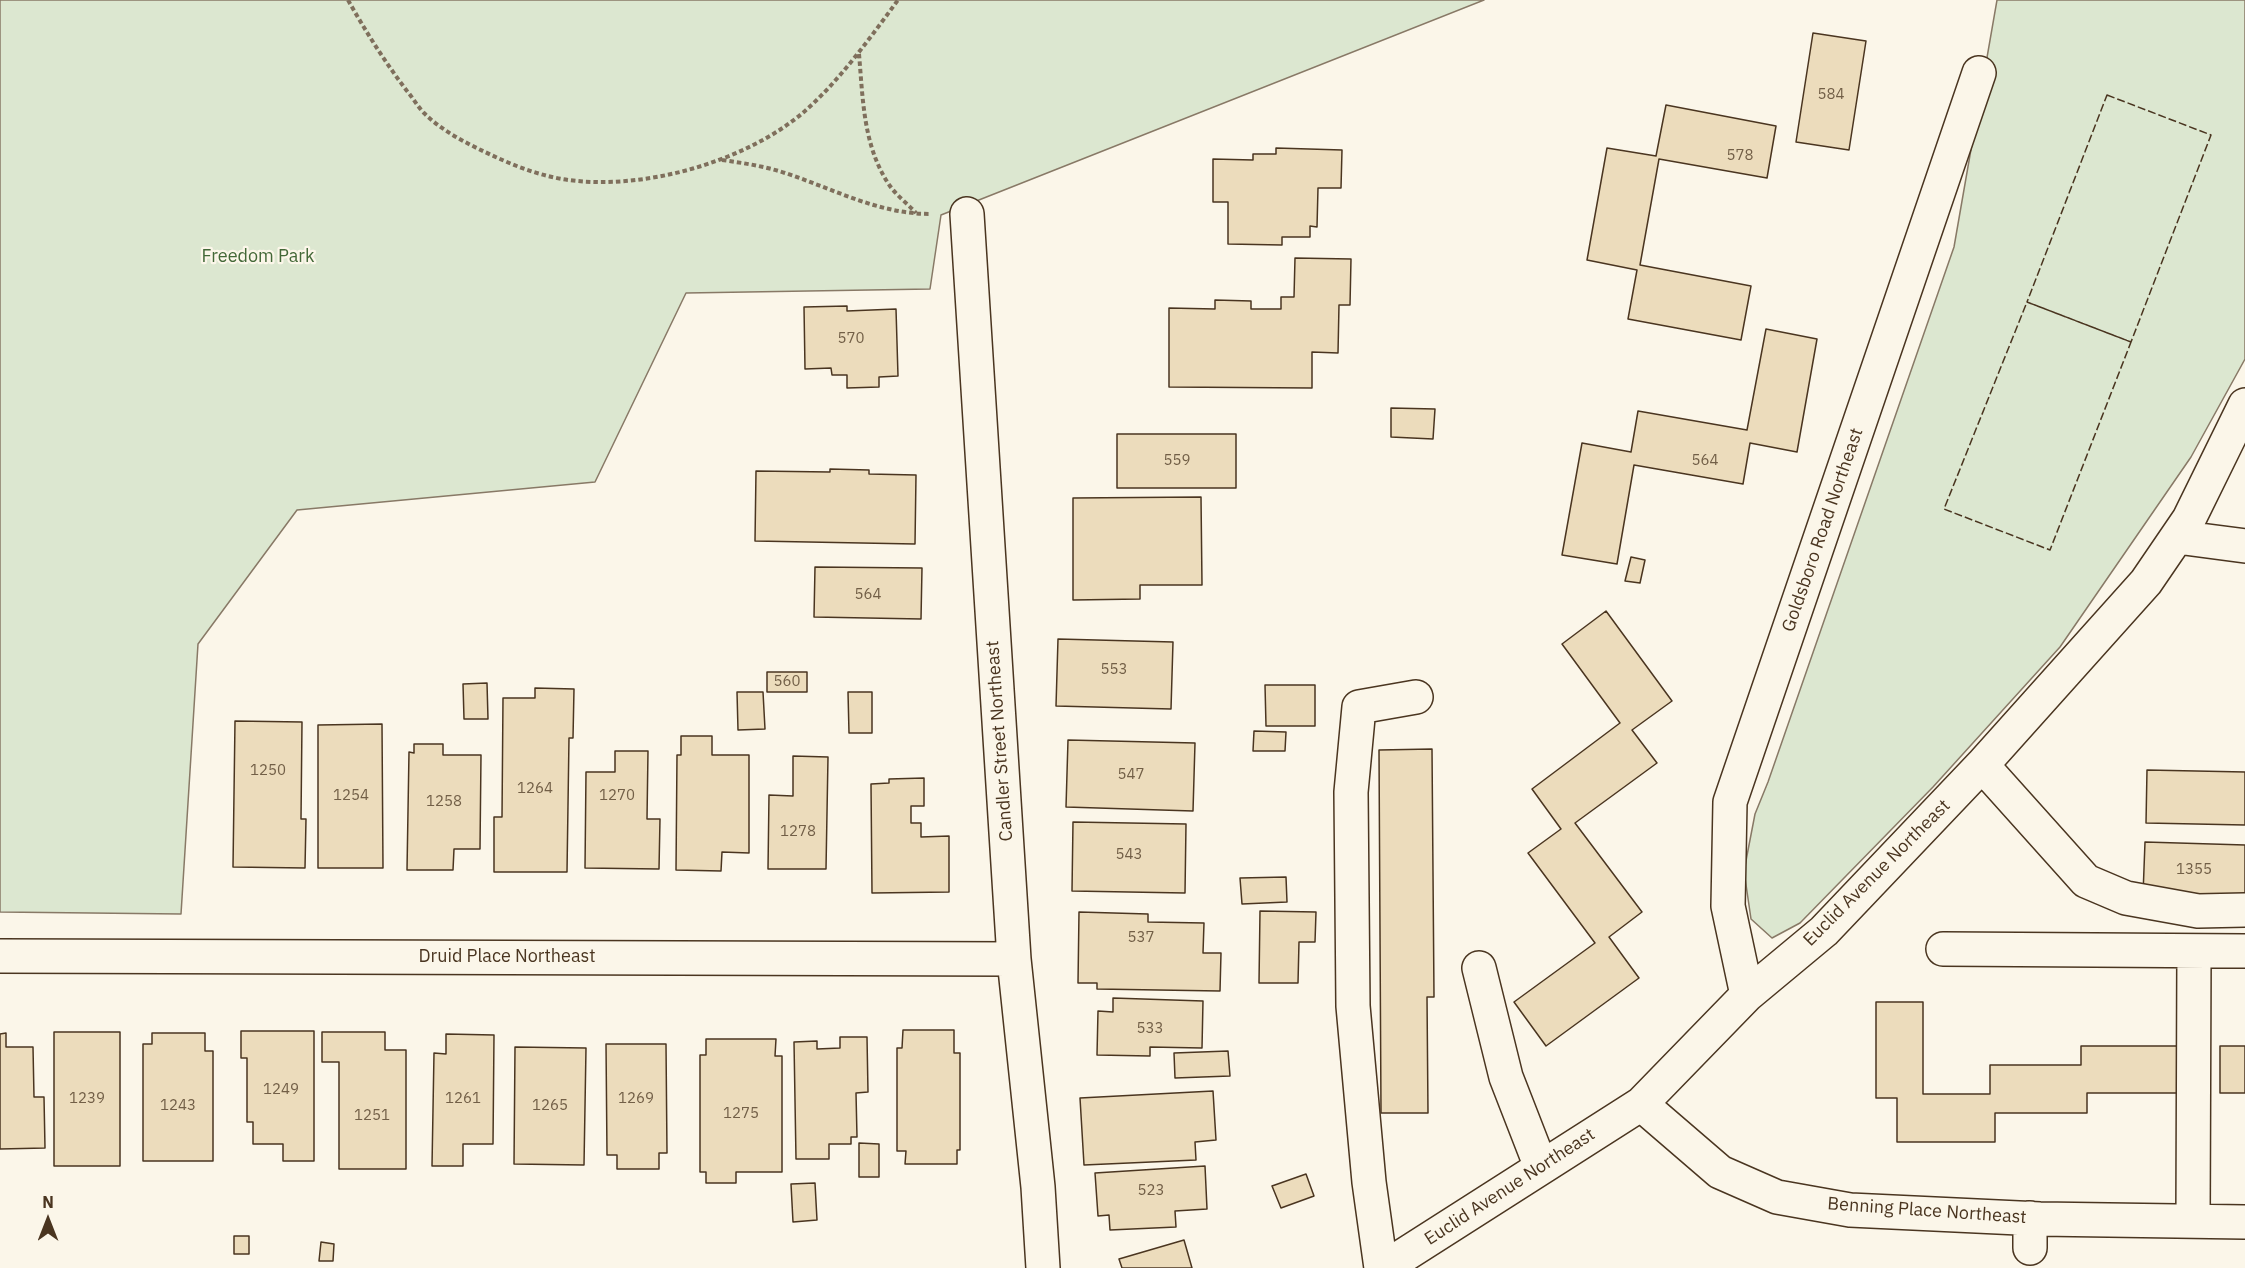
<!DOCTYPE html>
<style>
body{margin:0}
#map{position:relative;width:2245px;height:1268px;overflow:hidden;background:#fbf6e9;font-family:"IBM Plex Sans",sans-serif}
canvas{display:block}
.north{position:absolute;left:18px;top:1190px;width:60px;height:60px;-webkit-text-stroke:4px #fbf6e9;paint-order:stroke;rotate:0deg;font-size:16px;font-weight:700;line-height:24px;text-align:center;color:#4a3520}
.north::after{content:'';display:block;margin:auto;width:21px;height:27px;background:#4a3520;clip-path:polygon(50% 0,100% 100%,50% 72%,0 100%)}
</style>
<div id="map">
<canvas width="2245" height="1268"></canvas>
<div class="north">N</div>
</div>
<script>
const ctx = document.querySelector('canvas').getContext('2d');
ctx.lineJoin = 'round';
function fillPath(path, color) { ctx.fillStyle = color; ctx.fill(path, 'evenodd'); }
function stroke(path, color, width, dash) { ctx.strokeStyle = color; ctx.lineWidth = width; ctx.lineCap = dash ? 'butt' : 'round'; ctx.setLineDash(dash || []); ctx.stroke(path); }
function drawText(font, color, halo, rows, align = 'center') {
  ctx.font = font + ' "IBM Plex Sans",sans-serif'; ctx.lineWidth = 4.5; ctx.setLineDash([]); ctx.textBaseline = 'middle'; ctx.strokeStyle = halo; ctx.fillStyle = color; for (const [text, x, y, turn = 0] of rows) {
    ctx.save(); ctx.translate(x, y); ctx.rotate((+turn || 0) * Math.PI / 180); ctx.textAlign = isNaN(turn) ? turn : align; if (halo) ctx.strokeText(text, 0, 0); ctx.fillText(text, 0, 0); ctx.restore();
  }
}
const green = new Path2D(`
 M0,0h1484l-543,215 -11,74 -244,4 -91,189 -298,28 -99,134 -17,270 -181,-2z
 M1997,0h248v359l-54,98 -131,190 -127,140 -133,136 -28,15 -21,-19 -7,-48 11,-57 13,-32 186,-535z`);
const building = new Path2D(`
 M1813,33l53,8 -17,109 -53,-8z
 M1666,105l110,21 -9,52 -108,-19 -19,106 111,21 -10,54 -113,-21 9,-49 -50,-10 20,-112 49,8z
 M1276,148l66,2 -1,38h-23l-1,39 -7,-1v11h-28v8l-54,-1v-42h-15v-43l40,1v-6h23z
 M1295,258l56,1 -1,46h-11l-1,48 -26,-1v36l-143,-1v-79l46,1v-9l36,1v8h30v-12h13z
 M847,306v5l49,-2 2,67 -19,1v10l-32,1v-13h-15l-1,-7 -26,1 -1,-62z
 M1766,329l51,10 -20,113 -47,-9 -7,41 -109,-19 -17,99 -55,-9 20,-112 49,9 7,-41 109,19z
 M1391,408l44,1 -2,30 -42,-2z
 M1117,434h119v54h-119z
 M830,469l39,1v4l47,1 -1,69 -160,-3 1,-70 74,1z
 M1201,497l1,88h-62v14l-67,1v-102z
 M1631,557l14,3 -5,23 -15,-2z
 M815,567l107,1 -1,51 -107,-2z
 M1606,611l66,90 -40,29 25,33 -82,60 67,89 -33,25 30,41 -93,68 -32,-44 81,-59 -67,-90 33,-24 -29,-40 88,-66 -58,-79z
 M1058,639l115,3 -2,67 -115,-3z
 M767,672h40v20h-40z
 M487,683l1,36h-24l-1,-35z
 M1265,685h50v41h-49z
 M535,688l39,1 -1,49h-4l-2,134h-73v-55h8l1,-119h32z
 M737,692h26l2,37 -27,1z
 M848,692h24v41h-23z
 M235,721l67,1 -1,97h5l-1,49 -72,-1z
 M382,724l1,144h-65v-143z
 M1254,731l32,1 -1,19h-32z
 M681,736h31v19h37v98l-27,-1 -1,19 -45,-1 1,-115h4z
 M1068,740l127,3 -2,68 -127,-4z
 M414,744h29v11h38l-1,94h-26l-1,21h-46l2,-118 5,1z
 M1432,749l2,248h-7l1,116h-47l-2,-363z
 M615,751h33l-1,68h13l-1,50 -74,-1 1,-96h29z
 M793,756l35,1 -2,112h-58l1,-74 24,1z
 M2147,770l98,2v53l-99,-2z
 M924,778v28h-13v17h10v14l28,-1v56l-77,1 -1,-109 18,-1v-4z
 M1073,822l113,2 -1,69 -113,-2z
 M2145,842l100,3v52l-102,-2z
 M1286,877l1,25 -45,2 -2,-26z
 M1260,911l56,1 -1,30h-16l-1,41h-39z
 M1079,912l69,2v8l56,1 -1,30h18l-1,38 -123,-2v-6h-19z
 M1113,998l90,3 -1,47 -52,-1v9l-53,-1 1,-44 15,1z
 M1876,1002h47v92h67v-29h91v-19h98v47h-92v20h-92v29h-98v-44h-21z
 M903,1030h51v23h6v97h-3v14h-52l1,-13h-9v-103h5z
 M241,1031h73v130h-31v-17h-30v-22h-6v-64h-6z
 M54,1032h66v134h-66z
 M322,1032h63v18h21v119h-67v-107h-17z
 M6,1033v14h27l1,50h10l1,51 -45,1v-115z
 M152,1033h53v18h8v110h-70v-117h9z
 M446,1034l48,1 -1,109h-30v22h-31l2,-113 12,1z
 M840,1037h27l1,55 -12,1 1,44h-6v7h-22v15h-33l-2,-117 23,-1v8l23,-1z
 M706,1039h70l-1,17h7v116h-46v11h-30v-11h-6v-117h6z
 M606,1044h60l1,109h-8v16h-42v-14h-10z
 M2220,1046h25v47h-25z
 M515,1047l71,1 -2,117 -70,-1z
 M1228,1051l2,25 -55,2 -1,-25z
 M1213,1091l3,49 -21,2 1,18 -112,5 -4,-67z
 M859,1143l20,1v33h-20z
 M1205,1166l2,43 -32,2 1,16 -66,3 -1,-15 -11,1 -3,-43z
 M1306,1174l8,22 -33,12 -9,-22z
 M815,1183l2,37 -24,2 -2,-38z
 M234,1236h15v18h-15z
 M1184,1240l8,28h-70l-3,-9z
 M321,1242l13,2 -1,17h-14z`);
const path = new Path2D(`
 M348,0c18,32 37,62 59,91 6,7 11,16 17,22 17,17 40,29 61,39 25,12 49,22 77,27 77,13 183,-16 243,-68 35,-31 65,-73 93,-111
 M859,54c4,45 4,93 31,132 7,10 18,18 26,27
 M722,160c21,3 42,6 63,13 49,16 93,41 146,41`);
const minor = new Path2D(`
 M967,214l47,745 24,228 5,81
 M2177,537l68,9
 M1982,765l104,116 40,17 72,13 47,-1
 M1943,949l302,2
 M0,956l1014,3
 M1479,968l27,109 35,90
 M1747,995l-19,-89 2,-104 249,-729
 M1641,1104l79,68 57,25 73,13 190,9 205,3
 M2030,1218v30
 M2193,1221l1,-270
 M1381,1268l-12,-86 -16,-176 -2,-214 8,-85 57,-10
 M1384,1268l257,-164 106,-109 77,-64 158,-166 164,-183 43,-63 56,-114`);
const fence = new Path2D(`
 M2107,95l104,40 -80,207 -104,-40z
 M2027,302l104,40 -81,208 -106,-41z`);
const numberNames = [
 ["584",1831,95],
 ["578",1740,156],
 ["570",851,339],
 ["559",1177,461],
 ["564",1705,461],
 ["564",868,595],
 ["553",1114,670],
 ["560",787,682],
 ["1250",268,771],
 ["547",1131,775],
 ["1264",535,789],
 ["1254",351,796],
 ["1270",617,796],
 ["1258",444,802],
 ["1278",798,832],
 ["543",1129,855],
 ["1355",2194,870],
 ["537",1141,938],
 ["533",1150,1029],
 ["1249",281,1090],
 ["1239",87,1099],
 ["1261",463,1099],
 ["1269",636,1099],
 ["1243",178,1106],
 ["1265",550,1106],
 ["1275",741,1114],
 ["1251",372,1116],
 ["523",1151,1191]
];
const parkNames = [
 ["Freedom Park",258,257]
];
const streetNames = [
 ["Goldsboro Road Northeast",1823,530,-71],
 ["Candler Street Northeast",1000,741,-94],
 ["Euclid Avenue Northeast",1877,873,-45],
 ["Druid Place Northeast",507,957],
 ["Euclid Avenue Northeast",1510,1187,-33],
 ["Benning Place Northeast",1927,1211,4]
];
fillPath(green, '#dce7d0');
stroke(green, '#887966', 1.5);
fillPath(building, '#ecdcbc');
stroke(building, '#4a3520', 1.5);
stroke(minor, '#4a3520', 36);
stroke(path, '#7f6f5c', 4, [4.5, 3]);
stroke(minor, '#fbf6e9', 33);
stroke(fence, '#4a3520', 1.5, [8, 3]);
drawText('15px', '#725f47', null, numberNames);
drawText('18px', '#436837', '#fbf6e9', parkNames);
drawText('18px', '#4a3520', '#fbf6e9', streetNames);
</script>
